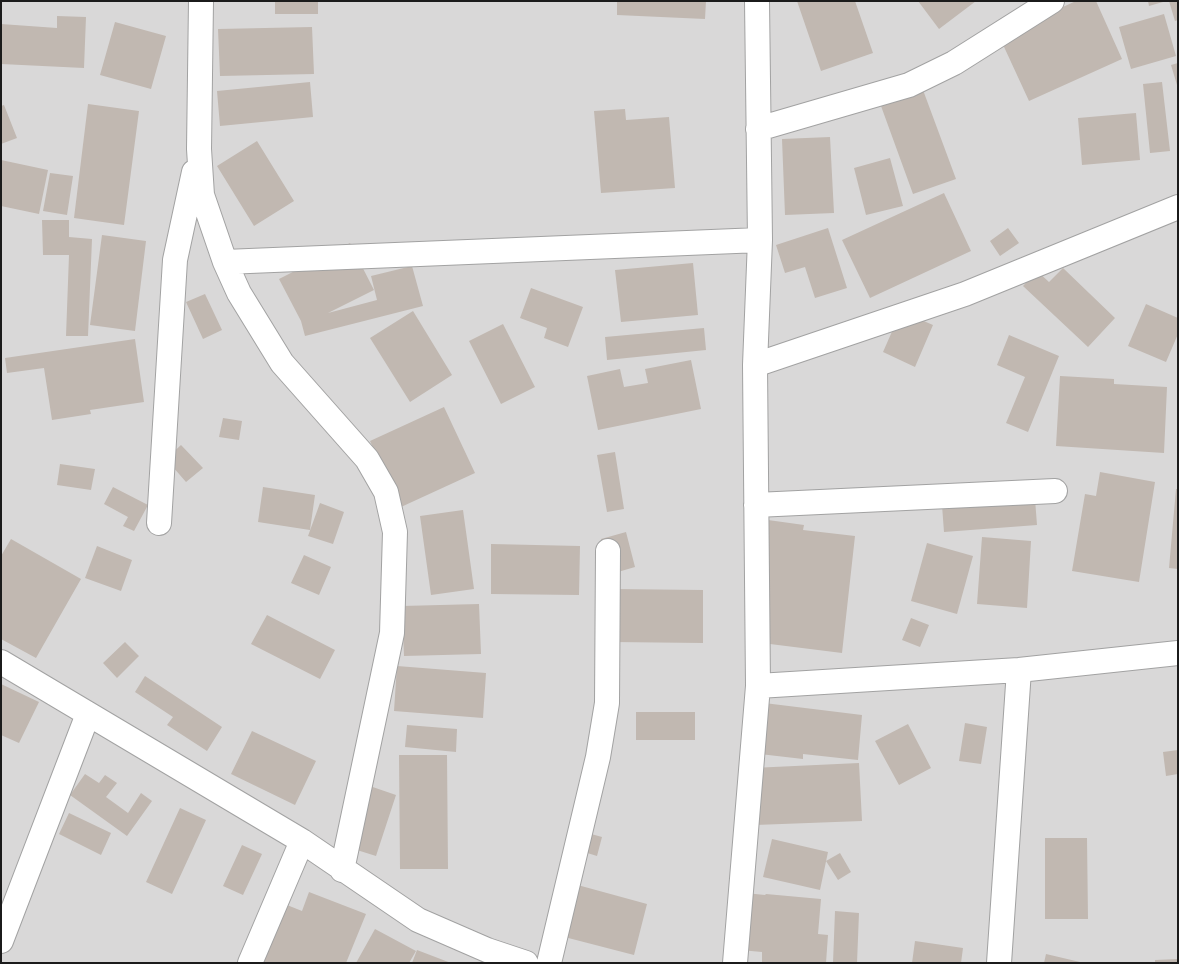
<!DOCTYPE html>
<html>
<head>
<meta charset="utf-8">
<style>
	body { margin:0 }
	#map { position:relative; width:1179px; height:964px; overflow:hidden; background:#ece9e1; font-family:Inter,sans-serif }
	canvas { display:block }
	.frame { position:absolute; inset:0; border:2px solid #1b1b1b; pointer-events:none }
</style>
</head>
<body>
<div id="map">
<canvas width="1179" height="964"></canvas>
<div class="frame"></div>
</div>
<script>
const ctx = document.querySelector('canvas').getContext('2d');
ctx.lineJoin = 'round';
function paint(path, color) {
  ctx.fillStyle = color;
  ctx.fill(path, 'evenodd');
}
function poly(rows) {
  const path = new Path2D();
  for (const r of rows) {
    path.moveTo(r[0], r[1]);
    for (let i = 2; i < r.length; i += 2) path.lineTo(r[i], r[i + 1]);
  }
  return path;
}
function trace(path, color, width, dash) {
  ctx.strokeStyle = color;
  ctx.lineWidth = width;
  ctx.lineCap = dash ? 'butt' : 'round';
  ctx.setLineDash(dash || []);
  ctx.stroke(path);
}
paint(poly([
	[1,1,1178,1,1178,963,1,963]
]), '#d9d8d8');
paint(poly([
	[275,1,318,1,318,14,275,14],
	[617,1,706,1,705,19,617,15],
	[797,1,855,1,873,53,821,71],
	[918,1,976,1,939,29],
	[1076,1,1096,1,1122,59,1029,101,999,36],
	[1148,1,1163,1,1163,2,1149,6],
	[1169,1,1178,1,1178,20,1175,21],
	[1164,14,1176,56,1131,69,1119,27],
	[57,16,86,17,84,68,1,64,1,24,57,28],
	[115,22,166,36,151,89,100,75],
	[312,27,314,74,220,76,218,29],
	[1178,63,1178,85,1177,85,1171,65],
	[310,82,313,117,220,126,217,91],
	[1162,82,1170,151,1150,153,1143,84],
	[923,90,956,179,913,194,881,106],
	[88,104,139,111,124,225,74,218],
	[4,105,17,138,1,144,1,106],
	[625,109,626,120,669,117,675,188,601,193,594,111],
	[1136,113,1140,160,1082,165,1078,118],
	[830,137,834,213,785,215,782,139],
	[257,141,294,201,254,226,217,166],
	[890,158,903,206,866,215,854,168],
	[1,160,48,170,39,214,1,206],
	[50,173,73,176,67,215,43,211],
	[944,193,971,251,870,298,842,240],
	[42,220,69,220,69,237,92,239,88,336,66,336,69,255,43,255],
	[828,228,847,288,815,298,805,267,785,273,776,245],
	[1008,228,1019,243,1000,256,990,241],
	[102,235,146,241,135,331,90,325],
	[350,243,374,290,328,313,377,300,371,276,412,266,423,306,305,336,301,321,279,279],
	[693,263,698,315,621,322,615,270],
	[1063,268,1115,318,1088,347,1023,286,1037,271,1049,282],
	[531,288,583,307,568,347,544,338,547,328,520,318],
	[205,294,222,330,203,339,186,302],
	[1146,304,1178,318,1178,334,1166,362,1128,346],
	[413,311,452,375,410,402,370,338],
	[912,316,933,325,915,367,883,352,898,318],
	[503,324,535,387,501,404,469,341],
	[704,328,706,350,607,360,605,337],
	[1009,335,1059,356,1028,432,1006,423,1025,377,997,365],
	[135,339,144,402,90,410,91,414,52,420,44,368,7,373,5,358],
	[691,360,701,409,598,430,587,376,620,369,624,387,648,383,645,369],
	[1060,376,1114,379,1114,384,1167,387,1164,453,1056,446],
	[444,407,475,473,401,507,370,441],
	[223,418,242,421,239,440,219,437],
	[181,445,203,468,186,482,166,459],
	[615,452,624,509,607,512,597,455],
	[60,464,95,469,91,490,57,485],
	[1100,472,1155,482,1139,582,1072,571,1085,494,1096,496],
	[1034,486,1037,525,944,532,941,492],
	[113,487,148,505,134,531,123,526,128,517,104,504],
	[263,487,315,495,310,530,258,522],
	[1176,489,1178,489,1178,569,1169,568],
	[320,503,344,512,333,544,308,536],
	[463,510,474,589,431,595,420,516],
	[768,520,804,525,803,530,855,536,842,653,754,642],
	[626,532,635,567,611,574,601,539],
	[982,537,1031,541,1027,608,977,604],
	[11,539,81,579,36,658,1,639,1,556],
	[927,543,973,556,957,614,911,601],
	[491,544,580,546,579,595,491,594],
	[97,546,132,560,121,591,85,578],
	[304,555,331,567,319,595,291,583],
	[613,589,703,590,703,643,613,642],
	[479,604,481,654,404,656,402,606],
	[267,615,335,650,320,679,251,644],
	[911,618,929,625,920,647,902,640],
	[125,642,139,656,117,678,103,663],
	[397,666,486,673,483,718,394,711],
	[145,676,222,727,207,751,167,725,173,717,135,692],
	[1,684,39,702,19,743,1,735],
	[756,702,862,715,858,760,803,754,803,759,751,753],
	[636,712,695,712,695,740,636,740],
	[965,723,987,727,981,764,959,761],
	[908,724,931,768,899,785,875,741],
	[407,725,457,729,456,752,405,747],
	[252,731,316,761,295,805,231,774],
	[1178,750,1178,774,1166,776,1163,752],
	[399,755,447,755,448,869,400,869],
	[859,763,862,821,755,825,752,768],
	[85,774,99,783,105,775,117,783,106,797,128,813,141,793,152,801,127,836,70,795],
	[361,783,396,795,376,856,341,845],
	[180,808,206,820,172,894,146,882],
	[69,813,111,833,101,855,59,834],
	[573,829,602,837,597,856,568,847],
	[1045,838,1087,838,1088,919,1045,919],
	[772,839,828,852,820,890,763,877],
	[242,845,262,854,243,895,223,886],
	[840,853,851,872,838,880,826,861],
	[563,881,647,904,634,955,549,933],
	[309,892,366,914,346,963,252,963,277,901,302,911],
	[745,893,765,895,766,894,821,899,818,934,828,935,826,963,762,963,762,952,740,950],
	[835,911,859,913,857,963,833,963],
	[375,929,416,951,409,963,356,963],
	[915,941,963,948,961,963,912,963],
	[417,950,451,963,412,963],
	[1046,954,1080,962,1080,963,1044,963],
	[1178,959,1178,963,1155,963,1155,960]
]), '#c1b8b1');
const street = poly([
	[201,1,199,149,202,195,225,262,239,293,282,363,367,459,386,492,395,532,392,633,342,870],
	[758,129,909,85,954,63,1052,1],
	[225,262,760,240],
	[755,365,965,294,1178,207],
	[756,505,1055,491],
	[159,523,175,260,194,172],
	[1,662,302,841,418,920,487,950,526,963],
	[758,686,1019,670,1178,653],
	[1,941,88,714],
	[250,963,302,841],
	[549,963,598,757,607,703,608,551],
	[735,963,758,686,755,365,760,240,757,1],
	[999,963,1019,670]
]);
trace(street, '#a2a2a2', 26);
trace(street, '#fff', 24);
</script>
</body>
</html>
